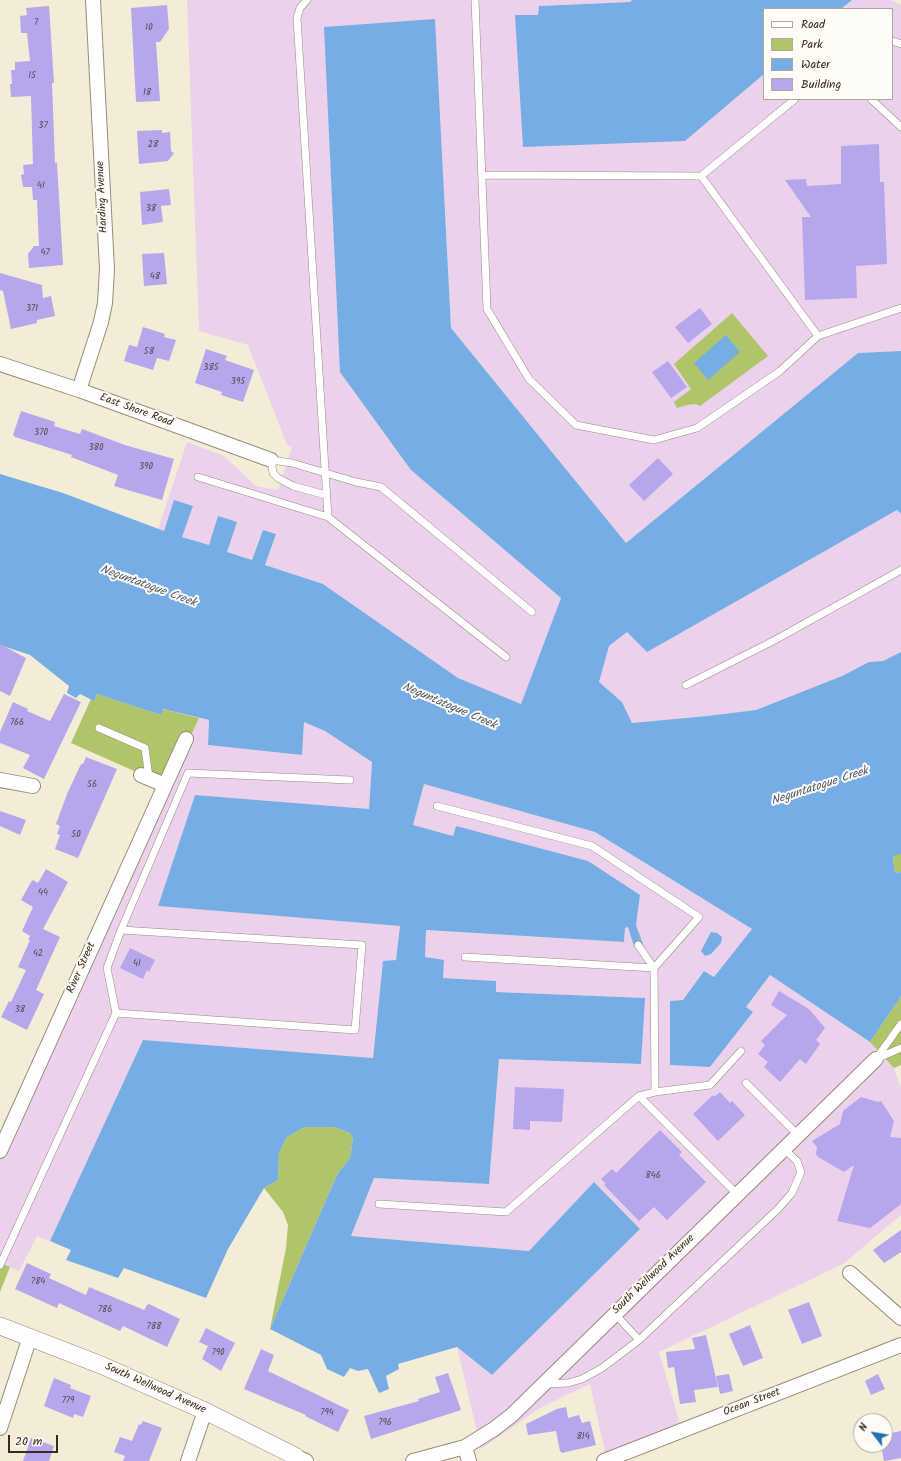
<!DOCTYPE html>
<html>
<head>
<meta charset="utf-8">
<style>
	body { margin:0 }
	#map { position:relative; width:901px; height:1461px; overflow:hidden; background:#f3edd8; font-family:Kalam,sans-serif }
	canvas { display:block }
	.legend { position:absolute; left:763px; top:8px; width:130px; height:92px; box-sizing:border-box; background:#fdfcf7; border:1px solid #afa8a0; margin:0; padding:5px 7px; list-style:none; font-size:12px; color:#3b2a1e }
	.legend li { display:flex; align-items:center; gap:8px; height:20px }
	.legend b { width:20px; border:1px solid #afa8a0 }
	.north { position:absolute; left:853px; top:1413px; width:40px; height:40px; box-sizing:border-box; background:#fdfcf7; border:1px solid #afa8a0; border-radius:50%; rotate:301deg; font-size:11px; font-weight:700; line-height:16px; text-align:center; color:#3b2a1e }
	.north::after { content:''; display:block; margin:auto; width:14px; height:18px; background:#1f6fb2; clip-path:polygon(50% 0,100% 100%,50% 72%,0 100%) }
	.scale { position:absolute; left:8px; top:1435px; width:50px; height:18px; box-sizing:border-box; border:2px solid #3b2a1e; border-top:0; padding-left:5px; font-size:12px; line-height:14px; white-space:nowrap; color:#3b2a1e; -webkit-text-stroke:3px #fdfcf7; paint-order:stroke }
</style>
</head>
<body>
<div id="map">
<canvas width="901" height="1461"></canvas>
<ul class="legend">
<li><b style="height:5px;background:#fff"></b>Road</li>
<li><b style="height:11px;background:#b0c469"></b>Park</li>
<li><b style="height:11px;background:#77ade5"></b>Water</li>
<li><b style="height:11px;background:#b6a6eb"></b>Building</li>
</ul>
<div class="north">N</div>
<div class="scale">20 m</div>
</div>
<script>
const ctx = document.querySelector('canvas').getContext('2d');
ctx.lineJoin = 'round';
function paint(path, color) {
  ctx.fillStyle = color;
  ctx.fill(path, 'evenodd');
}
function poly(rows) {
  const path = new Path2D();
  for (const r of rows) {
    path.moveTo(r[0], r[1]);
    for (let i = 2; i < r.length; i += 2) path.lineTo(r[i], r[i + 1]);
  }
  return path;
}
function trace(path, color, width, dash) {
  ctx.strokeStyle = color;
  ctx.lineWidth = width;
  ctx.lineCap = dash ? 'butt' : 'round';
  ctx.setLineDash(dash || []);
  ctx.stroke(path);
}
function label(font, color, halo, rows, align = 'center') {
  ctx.font = font + ' Kalam,sans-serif';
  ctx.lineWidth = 4;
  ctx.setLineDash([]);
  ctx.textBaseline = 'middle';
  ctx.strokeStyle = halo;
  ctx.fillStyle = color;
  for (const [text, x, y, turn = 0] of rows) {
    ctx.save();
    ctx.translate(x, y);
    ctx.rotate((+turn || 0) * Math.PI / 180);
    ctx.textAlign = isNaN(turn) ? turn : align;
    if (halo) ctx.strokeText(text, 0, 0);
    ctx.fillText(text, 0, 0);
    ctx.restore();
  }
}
paint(poly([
	[187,0,632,0,630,2,539,6,538,15,685,141,764,74,764,99,892,99,892,9,841,9,852,0,891,0,901,5,901,351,858,353,626,543,451,328,435,20,411,470,561,598,521,705,458,678,323,584,265,565,276,534,263,530,252,560,227,552,237,522,209,545,182,537,193,506,174,501,164,531,158,529,187,442,224,456,256,486,278,490,292,447,287,445,248,345,199,331],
	[898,510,901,514,901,652,883,661,869,662,842,676,756,710,707,716,632,723,622,702,599,682,609,646,627,632],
	[199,718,209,720,208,745,302,755,304,722,325,731,372,762,369,809,195,795,158,906,400,926,396,961,383,961,373,1058,143,1040,50,1241,37,1236,19,1271,0,1263,0,1158],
	[424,784,595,832,752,929,714,977,704,971,683,1000,670,1065,710,1067,753,1012,746,1007,770,975,870,1042,901,996,901,1065,894,1068,901,1089,901,1215,843,1264,659,1352,683,1434,607,1461,590,1384,540,1408,481,1449,457,1347,492,1375,640,1229,594,1182,529,1251,351,1236,374,1178,489,1184,499,1059,641,1064,644,998,495,992,496,981,443,978,424,957,426,930,624,942,625,928,628,927,634,947,643,944,636,925,640,895,456,826,453,836,413,825]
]), '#ebd1eb');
paint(poly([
	[732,313,768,356,700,406,695,404,687,405,677,408,674,402,691,389,674,364],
	[97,694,161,715,162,709,199,718,168,786,71,743,91,699,94,700],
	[901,854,901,872,895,873,893,855],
	[901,996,901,1065,894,1068,870,1042],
	[305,1127,334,1127,350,1133,353,1139,350,1158,338,1173,329,1193,270,1329,286,1248,288,1225,283,1212,264,1188,278,1180,279,1153,287,1137],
	[0,1263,10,1267,0,1292]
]), '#b0c469');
paint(poly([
	[632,0,852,0,841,9,764,9,764,74,685,141,523,147,515,15,538,15,539,6,630,2],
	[435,19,451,328,626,543,858,353,901,351,901,514,897,510,647,652,627,632,609,646,599,682,622,702,632,723,707,716,756,710,842,676,869,662,883,661,901,652,901,854,893,856,895,873,901,872,901,996,870,1042,770,975,746,1007,753,1012,710,1067,670,1065,670,1001,683,1000,704,971,714,977,752,929,595,832,424,784,413,825,453,836,456,826,588,861,640,895,636,925,643,944,634,947,628,927,625,928,624,942,426,930,425,957,444,960,443,978,496,981,496,992,645,998,641,1064,499,1059,489,1184,374,1178,351,1236,529,1251,594,1182,640,1229,492,1375,457,1347,398,1364,399,1369,386,1376,389,1389,379,1393,368,1369,358,1371,350,1368,344,1377,327,1369,321,1355,270,1329,329,1193,338,1173,350,1158,353,1139,350,1133,334,1127,305,1127,287,1137,279,1153,278,1180,264,1188,228,1249,206,1298,124,1268,118,1278,66,1260,71,1250,50,1241,143,1040,373,1058,383,961,396,960,400,926,158,906,195,795,369,809,372,762,325,731,304,722,302,755,208,745,209,720,163,709,161,715,97,694,94,701,80,694,76,698,67,693,69,686,30,655,0,645,0,474,63,493,164,531,174,500,193,506,182,537,209,545,218,516,237,522,227,552,252,560,263,530,276,534,265,565,323,584,458,678,521,704,561,598,411,470,340,372,324,27],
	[726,335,740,352,708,380,694,363],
	[711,932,717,933,722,937,721,943,711,954,705,956,701,951]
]), '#77ade5');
paint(poly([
	[167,5,169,29,160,42,156,42,160,101,136,102,131,8],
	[49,6,54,83,52,83,55,163,57,163,63,265,29,268,28,254,34,246,39,246,37,200,33,200,32,187,23,187,21,175,24,174,23,165,33,164,31,96,11,97,10,84,12,84,11,70,15,70,15,62,30,61,27,33,21,33,20,16,27,15,26,8],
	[162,130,162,133,170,132,171,151,174,153,168,161,139,164,137,131],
	[879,144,880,182,884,182,887,264,856,266,857,298,805,300,802,217,811,217,785,180,806,179,807,186,841,184,841,146],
	[169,189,171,205,161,206,163,222,142,225,140,192],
	[164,253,167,284,144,286,142,254],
	[0,273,42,285,43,298,51,296,55,316,37,320,37,323,11,329,3,291,0,290],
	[700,308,712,324,688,343,675,327],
	[143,327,165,334,164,337,176,340,169,361,157,358,153,370,124,361,129,345,137,347],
	[206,349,227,356,225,360,254,370,243,402,221,395,222,392,195,383],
	[668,361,687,387,671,398,652,372],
	[21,411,55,422,54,426,80,434,82,429,125,445,174,459,162,500,114,486,118,475,71,457,72,455,15,437,13,435],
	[658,458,673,474,644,501,629,485],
	[0,644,26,658,10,696,0,691],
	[64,694,81,702,44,779,23,768,30,755,0,743,0,732,13,702,28,709,27,711,50,721],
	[86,757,117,769,78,858,55,849,60,835,57,834,60,826,56,824,67,794,81,764,83,764],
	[0,811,26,820,20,835,0,826],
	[46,869,68,882,43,929,60,937,36,990,44,994,27,1030,1,1017,9,1001,11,1002,26,970,18,967,30,940,28,940,30,936,22,931,33,907,21,900,31,882,33,880,38,883],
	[130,948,155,960,149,972,147,970,143,979,120,968],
	[779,991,809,1009,825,1028,816,1040,820,1044,806,1064,800,1059,780,1082,764,1067,768,1062,758,1054,765,1045,761,1041,787,1015,771,1005],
	[515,1087,564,1089,562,1122,530,1121,530,1130,513,1129],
	[720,1092,730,1103,732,1101,745,1115,718,1141,693,1114,713,1095,714,1097],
	[861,1097,878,1102,881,1101,894,1121,890,1137,901,1138,901,1204,870,1228,837,1221,854,1165,844,1172,818,1157,816,1154,817,1147,812,1141,840,1124,843,1111],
	[660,1130,682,1152,679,1155,706,1182,667,1220,654,1207,639,1221,604,1185,606,1184,601,1179,612,1169,616,1173],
	[901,1230,901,1252,884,1263,873,1250],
	[27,1263,51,1274,49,1278,86,1295,89,1287,144,1310,147,1305,149,1304,180,1319,167,1347,123,1326,120,1331,59,1303,57,1308,15,1289],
	[809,1302,822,1336,802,1344,788,1310],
	[750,1325,763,1358,743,1366,729,1334],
	[206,1328,235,1343,221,1371,202,1359,208,1346,199,1342],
	[706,1335,718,1387,694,1390,696,1402,680,1404,674,1367,668,1368,666,1352,695,1349,692,1338],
	[261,1349,274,1355,268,1371,349,1410,338,1432,305,1416,306,1415,244,1389],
	[448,1373,461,1410,371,1439,364,1416,419,1401,418,1399,440,1392,435,1377],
	[729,1374,733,1391,720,1394,716,1376],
	[878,1374,885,1389,871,1395,865,1381],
	[54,1378,71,1385,70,1388,91,1396,83,1417,74,1414,73,1418,44,1406],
	[566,1407,568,1418,579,1415,582,1423,590,1421,596,1445,562,1453,560,1451,556,1431,528,1435,526,1424,557,1409],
	[143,1421,162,1428,149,1461,123,1461,125,1456,114,1452,120,1437,132,1441,139,1424,141,1425],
	[901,1431,901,1458,884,1461,881,1445,885,1445,885,1434],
	[31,1438,54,1446,49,1461,23,1461]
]), '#b6a6eb');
const service = poly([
	[307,0,300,8,297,18,328,517,506,657],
	[475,0,487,309,529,379,576,425,654,440,697,428,780,371,818,336,901,308],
	[892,41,901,44],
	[871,99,901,127],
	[482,175,701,176,795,99],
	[701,176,818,336],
	[198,477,328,517],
	[326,495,293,486,278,478,273,473,271,460,292,463,356,482,381,487,532,612],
	[686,685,775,640,901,570],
	[99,728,145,748,149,778],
	[437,806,592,846,699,917,654,968,638,945],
	[121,930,188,773,350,780],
	[465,957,654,968,655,1092],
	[901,1024,876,1059,901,1048],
	[746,1083,798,1135],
	[639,1096,737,1194],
	[379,1204,506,1212,639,1096,655,1092,710,1085,741,1051],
	[0,1265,116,1013,355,1030,362,945,121,930,107,968,116,1013],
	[615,1314,639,1340],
	[545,1384,568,1383,582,1379,602,1368,639,1340,778,1209,792,1193,801,1172,797,1161,784,1149]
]);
const minor = poly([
	[0,364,79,390,271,460],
	[79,390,101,322,105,303,107,269,93,0],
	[141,775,165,785],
	[0,780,33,786],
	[0,1151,186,739],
	[850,1273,901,1318],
	[0,1428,30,1337],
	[465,1447,469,1461],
	[295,1456,306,1461],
	[188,1461,205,1411],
	[413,1461,465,1447,494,1429,512,1415,876,1059],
	[604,1461,901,1345]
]);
const tertiary = poly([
	[0,1326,101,1365,205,1411,295,1456,295,1461]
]);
trace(service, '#978c7b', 8);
trace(minor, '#978c7b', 16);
trace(tertiary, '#978c7b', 18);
trace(service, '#fff', 7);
trace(minor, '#fff', 14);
trace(tertiary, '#fff', 17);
label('9px', '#5a4951', null, [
	["7",36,23],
	["10",149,28],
	["15",32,76],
	["18",147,93],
	["37",43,126],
	["28",153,145],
	["41",41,186],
	["38",151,209],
	["47",45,253],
	["48",155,277],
	["371",32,309],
	["58",149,352],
	["385",211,368],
	["395",238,382],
	["370",41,433],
	["380",96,448],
	["390",146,467],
	["766",17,723],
	["56",92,785],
	["50",76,835],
	["44",43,893],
	["42",38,954],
	["41",137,964],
	["38",20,1010],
	["846",653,1176],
	["784",38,1282],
	["786",105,1310],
	["788",154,1327],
	["790",218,1353],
	["779",68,1401],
	["794",327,1413],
	["796",385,1423],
	["814",583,1437]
]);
label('11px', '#3b2a1e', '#fdfcf7', [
	["Harding Avenue",103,197,-93],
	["East Shore Road",136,411,20],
	["River Street",82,968,-66],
	["South Wellwood Avenue",654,1275,-44],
	["South Wellwood Avenue",155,1389,24],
	["Ocean Street",752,1403,-21]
]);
label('italic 12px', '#505864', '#fdfcf7', [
	["Neguntatogue Creek",148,587,20],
	["Neguntatogue Creek",449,707,23],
	["Neguntatogue Creek",820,787,-18]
]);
</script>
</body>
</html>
